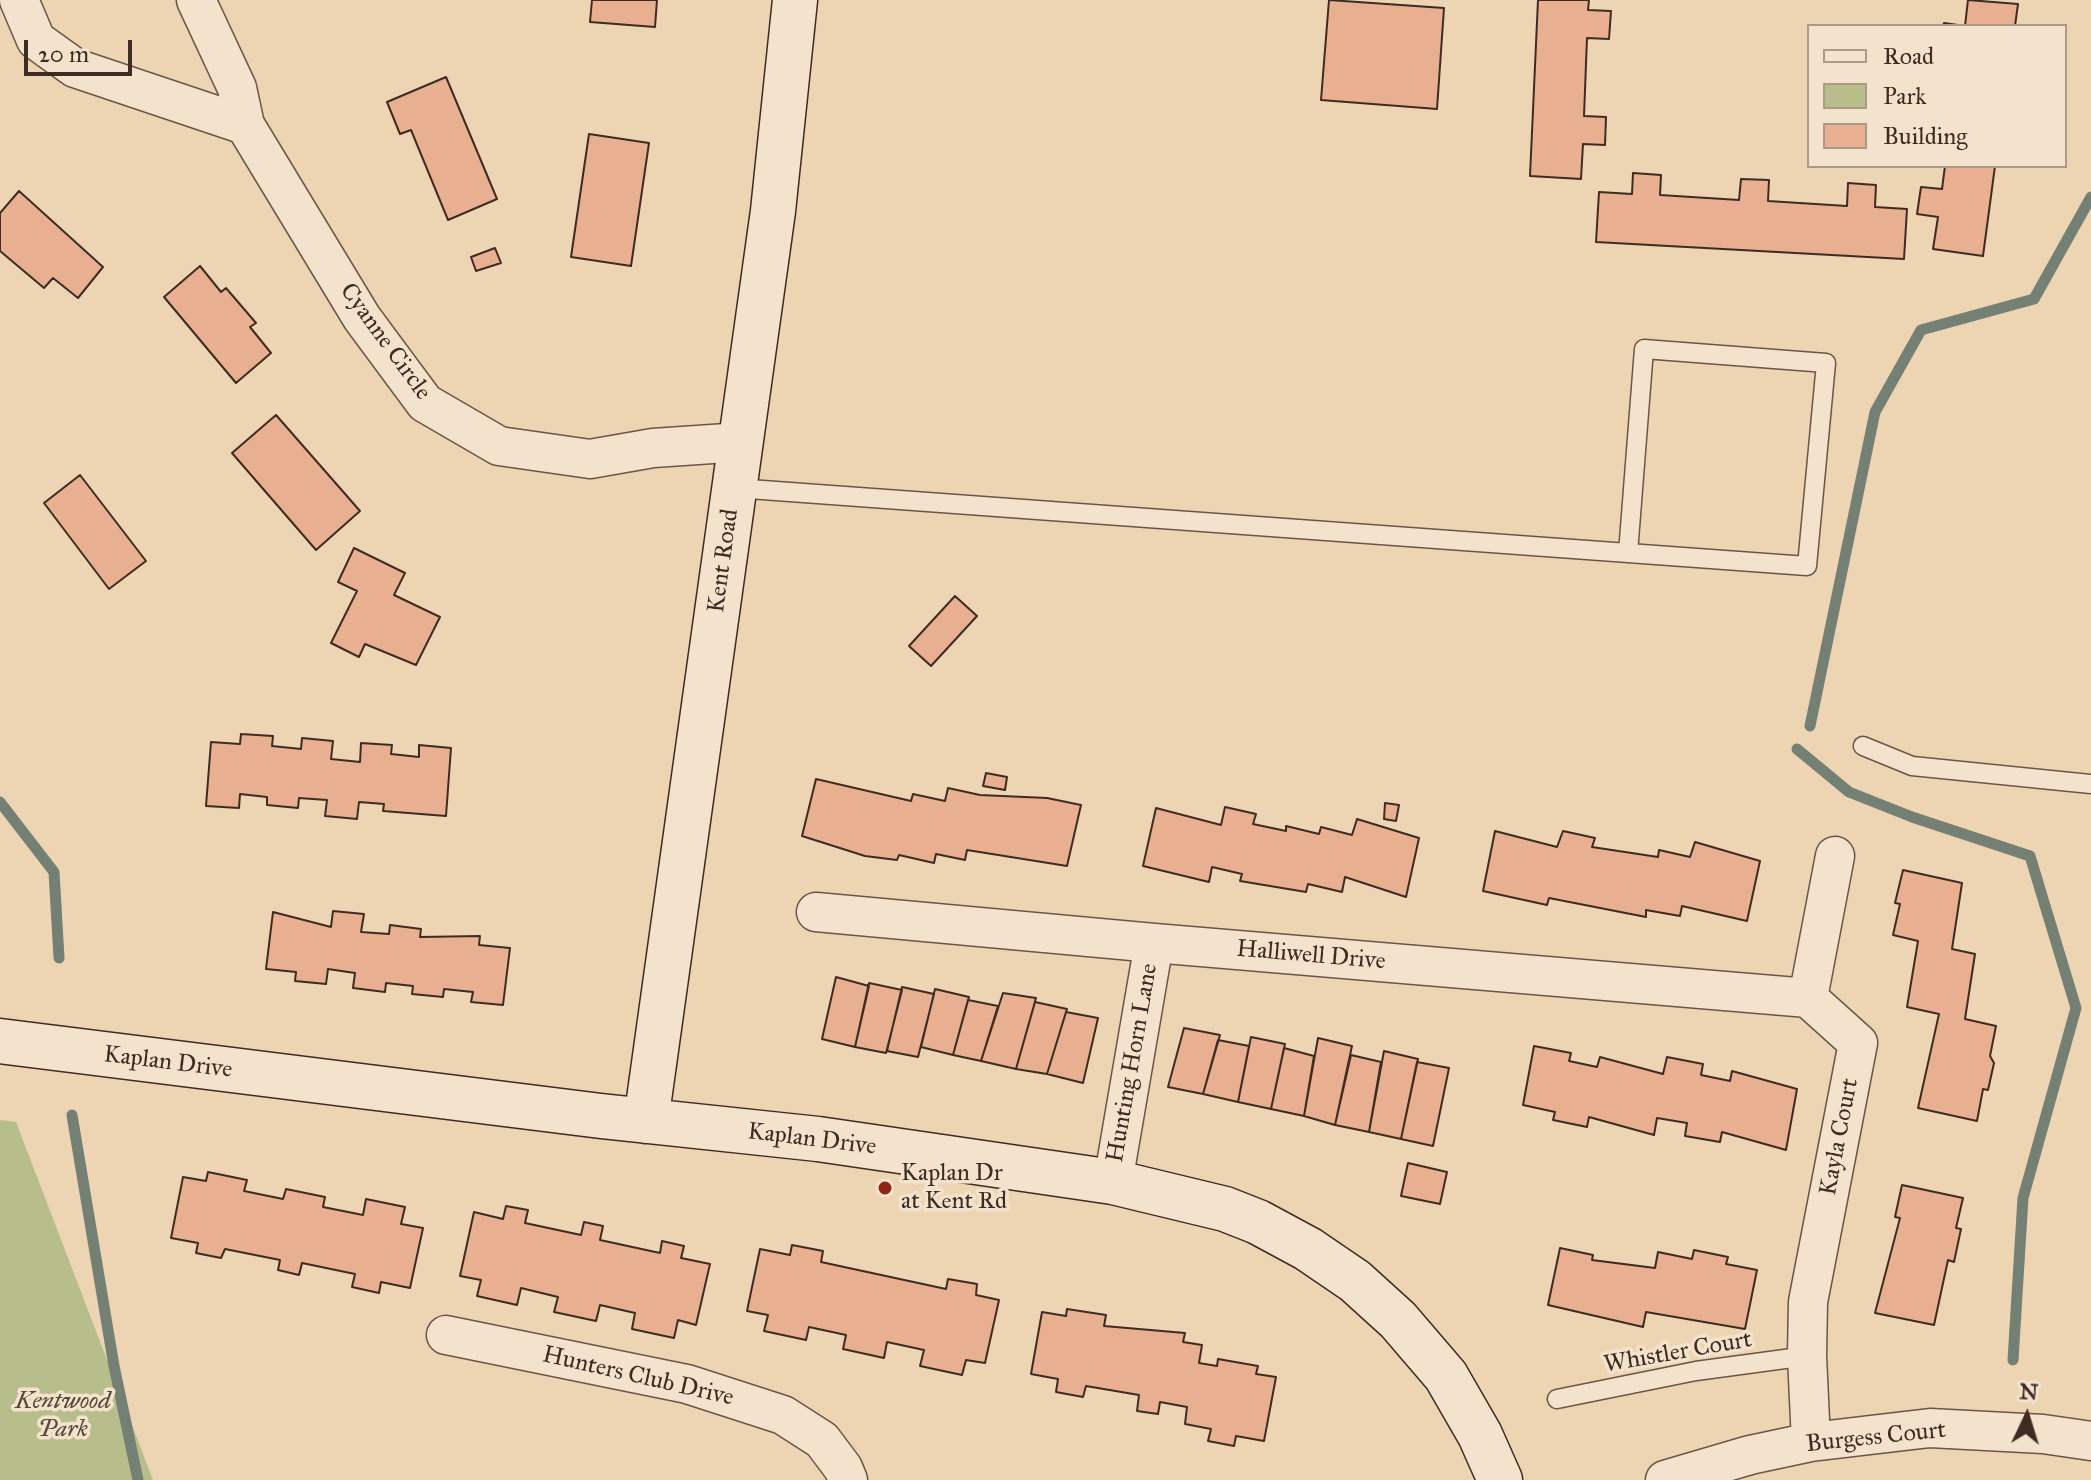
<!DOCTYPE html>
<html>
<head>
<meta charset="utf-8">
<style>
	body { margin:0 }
	#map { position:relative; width:2091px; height:1480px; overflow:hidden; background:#edd4b2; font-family:"IM FELL Great Primer",serif }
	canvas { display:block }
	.legend { position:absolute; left:1807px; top:24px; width:260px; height:144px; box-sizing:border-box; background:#f3e3cd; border:2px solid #ab9a89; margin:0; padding:10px 14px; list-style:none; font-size:24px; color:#3e2c22 }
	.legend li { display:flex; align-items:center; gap:16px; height:40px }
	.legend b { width:40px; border:2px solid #ab9a89 }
	.north { position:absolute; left:1987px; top:1376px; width:80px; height:80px; -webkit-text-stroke:6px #f3e3cd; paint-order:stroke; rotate:4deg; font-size:22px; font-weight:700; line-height:32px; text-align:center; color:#3e2c22 }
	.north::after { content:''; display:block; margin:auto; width:28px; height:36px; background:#3e2c22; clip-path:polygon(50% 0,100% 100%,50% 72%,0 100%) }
	.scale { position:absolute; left:24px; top:40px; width:108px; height:36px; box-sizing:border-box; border:4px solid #3e2c22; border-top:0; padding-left:10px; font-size:24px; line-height:28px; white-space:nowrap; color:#3e2c22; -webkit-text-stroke:6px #f3e3cd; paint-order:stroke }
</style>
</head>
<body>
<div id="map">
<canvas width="2091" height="1480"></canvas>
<ul class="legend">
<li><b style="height:10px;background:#f3e3cd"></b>Road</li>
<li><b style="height:22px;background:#b8bd8c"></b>Park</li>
<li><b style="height:22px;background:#e8b090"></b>Building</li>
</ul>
<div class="north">N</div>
<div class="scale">20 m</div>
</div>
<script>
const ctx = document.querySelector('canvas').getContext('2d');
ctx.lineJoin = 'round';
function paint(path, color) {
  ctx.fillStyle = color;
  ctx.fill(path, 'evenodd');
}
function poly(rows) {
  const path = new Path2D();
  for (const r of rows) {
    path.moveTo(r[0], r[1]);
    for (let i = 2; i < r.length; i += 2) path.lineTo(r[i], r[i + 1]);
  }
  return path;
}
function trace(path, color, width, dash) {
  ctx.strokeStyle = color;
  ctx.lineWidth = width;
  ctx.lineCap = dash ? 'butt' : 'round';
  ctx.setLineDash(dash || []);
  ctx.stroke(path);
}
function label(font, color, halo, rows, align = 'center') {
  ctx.font = font + ' "IM FELL Great Primer",serif';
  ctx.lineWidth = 7;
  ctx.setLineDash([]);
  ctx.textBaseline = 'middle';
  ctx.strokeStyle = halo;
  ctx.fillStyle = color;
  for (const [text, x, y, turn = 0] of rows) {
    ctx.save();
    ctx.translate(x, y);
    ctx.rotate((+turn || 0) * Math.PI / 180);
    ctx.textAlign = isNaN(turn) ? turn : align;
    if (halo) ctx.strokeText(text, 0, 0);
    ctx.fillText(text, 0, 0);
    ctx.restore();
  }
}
paint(poly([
	[0,1120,16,1122,153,1480,0,1480]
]), '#b8bd8c');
trace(poly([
	[1810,726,1875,412,1921,330,2034,299,2091,197],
	[1797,749,1849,792,1912,817,2030,856,2076,1008,2023,1198,2013,1360],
	[0,802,54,872,59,958],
	[72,1115,114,1366,138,1480]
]), '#758074', 11);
const building = poly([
	[592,0,657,0,655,27,590,22,592,0],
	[1329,0,1444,8,1437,109,1321,100,1329,0],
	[1538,0,1589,0,1588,10,1611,11,1609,39,1587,38,1584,116,1606,117,1605,145,1583,144,1581,179,1530,176,1538,0],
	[1968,0,2018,4,2015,26,1943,26,1944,23,1965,26,1968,0],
	[446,77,497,199,448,220,411,130,400,134,387,102,446,77],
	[589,134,649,143,631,266,571,257,589,134],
	[1945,166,1995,166,1983,256,1933,249,1938,217,1917,214,1921,187,1942,189,1945,166],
	[1633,173,1661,175,1660,195,1739,200,1741,179,1769,180,1768,201,1847,206,1848,183,1876,185,1875,207,1907,209,1904,259,1596,242,1599,192,1632,194,1633,173],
	[19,191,103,267,78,298,53,278,44,288,0,251,0,213,19,191],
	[495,248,501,263,476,271,471,257,495,248],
	[200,266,221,292,226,288,256,323,250,327,271,353,236,383,164,297,200,266],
	[276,415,360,511,316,550,232,453,276,415],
	[80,475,146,561,109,589,44,503,80,475],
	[354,548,405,573,394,595,440,617,416,665,365,644,359,657,331,643,357,591,338,582,354,548],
	[955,596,977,616,931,666,909,646,955,596],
	[241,734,273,736,272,746,301,749,302,738,333,741,331,759,360,762,361,743,392,745,391,754,419,757,419,745,451,748,446,816,383,811,384,804,359,802,357,819,325,816,327,800,299,798,298,808,267,805,267,797,240,794,239,808,206,806,211,742,240,744,241,734],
	[986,773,1007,777,1005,790,983,786,986,773],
	[816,779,911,801,913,794,945,801,948,788,980,795,1047,798,1081,805,1067,866,967,850,965,860,936,854,934,863,899,855,897,860,865,856,802,836,816,779],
	[1385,803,1399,805,1396,821,1384,819,1385,803],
	[1225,807,1256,814,1253,824,1286,831,1286,826,1319,834,1321,827,1352,835,1357,819,1419,838,1406,897,1345,877,1342,892,1308,884,1306,892,1240,881,1242,874,1212,867,1209,882,1143,866,1156,808,1221,825,1225,807],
	[1495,831,1557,847,1563,831,1595,838,1592,847,1658,857,1659,850,1690,857,1695,842,1760,861,1747,921,1682,906,1680,916,1646,910,1646,917,1549,898,1547,905,1483,891,1495,831],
	[1903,870,1962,883,1952,949,1975,954,1965,1019,1996,1026,1990,1056,1994,1063,1988,1090,1983,1089,1977,1121,1918,1108,1939,1014,1907,1007,1918,941,1893,935,1900,904,1895,903,1903,870],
	[333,911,364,914,361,932,389,934,390,925,421,929,420,937,480,936,479,945,510,948,503,1005,471,1002,473,992,444,989,443,997,412,994,413,986,386,983,385,992,353,988,355,973,328,969,326,984,295,981,296,972,266,969,273,912,331,927,333,911],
	[836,977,869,986,855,1047,822,1039,836,977],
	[869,983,902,990,886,1053,855,1047,869,983],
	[902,987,934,994,918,1057,887,1051,902,987],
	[935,989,969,997,953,1055,921,1047,935,989],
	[1003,993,1036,998,1016,1069,981,1061,1003,993],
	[968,1000,998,1006,981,1061,953,1055,968,1000],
	[1035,1002,1067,1009,1047,1074,1016,1069,1035,1002],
	[1066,1012,1098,1018,1083,1083,1047,1074,1066,1012],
	[1184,1028,1220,1035,1203,1094,1168,1087,1184,1028],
	[1251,1037,1285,1044,1271,1109,1238,1102,1251,1037],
	[1318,1038,1352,1046,1335,1125,1304,1116,1318,1038],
	[1218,1040,1249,1046,1238,1102,1203,1094,1218,1040],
	[1534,1046,1571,1053,1569,1061,1597,1067,1600,1057,1663,1074,1667,1057,1703,1064,1701,1075,1730,1081,1732,1071,1797,1089,1786,1150,1722,1132,1720,1142,1685,1136,1687,1123,1657,1118,1654,1135,1589,1117,1587,1127,1553,1120,1555,1112,1523,1105,1534,1046],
	[1284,1048,1314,1056,1304,1116,1271,1109,1284,1048],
	[1384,1051,1418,1059,1401,1139,1369,1132,1384,1051],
	[1351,1055,1381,1062,1369,1132,1335,1125,1351,1055],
	[1417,1062,1449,1068,1433,1146,1401,1139,1417,1062],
	[1408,1163,1447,1172,1440,1204,1401,1196,1408,1163],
	[208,1172,247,1180,244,1191,283,1199,286,1189,325,1197,323,1207,363,1215,366,1199,405,1207,401,1224,423,1228,410,1288,381,1282,379,1293,352,1287,355,1274,302,1263,299,1275,278,1270,280,1260,225,1249,221,1258,196,1253,198,1243,171,1238,183,1177,206,1181,208,1172],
	[1902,1185,1963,1198,1956,1228,1961,1229,1954,1262,1948,1260,1934,1325,1875,1313,1900,1218,1895,1217,1902,1185],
	[506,1206,528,1210,525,1223,581,1235,584,1222,603,1226,600,1240,660,1253,662,1241,684,1246,681,1258,710,1264,696,1325,678,1320,674,1338,632,1329,635,1313,600,1305,596,1321,554,1312,558,1297,521,1288,517,1305,477,1296,481,1280,460,1276,474,1212,503,1219,506,1206],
	[792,1245,823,1251,821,1262,946,1289,948,1279,977,1284,976,1295,999,1300,985,1363,966,1360,962,1375,920,1366,924,1350,887,1342,884,1358,843,1349,846,1335,809,1327,806,1340,764,1331,768,1315,747,1311,760,1249,790,1255,792,1245],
	[1560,1248,1593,1255,1592,1260,1655,1268,1658,1252,1692,1259,1694,1250,1728,1257,1726,1264,1757,1270,1745,1329,1646,1312,1643,1327,1548,1305,1560,1248],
	[1067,1309,1106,1315,1104,1326,1185,1333,1183,1342,1202,1345,1199,1363,1217,1366,1218,1359,1258,1366,1256,1374,1276,1377,1264,1441,1236,1436,1234,1446,1208,1441,1211,1429,1185,1424,1187,1407,1160,1402,1158,1414,1137,1411,1139,1395,1086,1386,1083,1397,1056,1392,1058,1379,1031,1374,1042,1312,1066,1316,1067,1309]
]);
paint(building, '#e8b090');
trace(building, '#3e2c22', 2);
const lane = poly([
	[735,488,1807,566,1826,363,1644,349,1628,553],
	[1863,746,1912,766,2091,784],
	[1557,1399,1696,1371,1807,1356]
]);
const street = poly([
	[19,0,36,40,75,68,245,125],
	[196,0,237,88,245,125,362,318,425,403,499,446,590,459,653,448,742,442],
	[816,912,1154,943,1808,998],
	[1113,1182,1154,943],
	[446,1335,687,1384,783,1415,822,1440,843,1468,848,1480],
	[1811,1442,1807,1356,1808,1302,1858,1043,1808,998,1835,856],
	[1665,1480,1750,1455,1811,1442,1930,1428,2043,1434,2091,1441]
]);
const secondary = poly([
	[0,1041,601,1116,818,1139,1113,1182,1225,1209,1258,1222,1308,1249,1355,1281,1398,1320,1446,1376,1480,1435,1500,1480],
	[646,1121,773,211,795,0]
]);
trace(lane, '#6a5646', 21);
trace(street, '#6a5646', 41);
trace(secondary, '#3e2c22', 47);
trace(lane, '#f3e3cd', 18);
trace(street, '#f3e3cd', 38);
trace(secondary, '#f3e3cd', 44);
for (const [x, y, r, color] of [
	[885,1188,8,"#8f2418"]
]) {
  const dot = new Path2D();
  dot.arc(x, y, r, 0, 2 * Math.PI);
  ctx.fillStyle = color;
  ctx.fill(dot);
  trace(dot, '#f3e3cd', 3);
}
label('24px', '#3e2c22', '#f3e3cd', [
	["Cyanne Circle",385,342,54],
	["Kent Road",724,561,-82],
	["Halliwell Drive",1311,956,5],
	["Kaplan Drive",168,1063,7],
	["Hunting Horn Lane",1133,1063,-80],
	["Kayla Court",1840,1137,-79],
	["Kaplan Drive",812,1140,7],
	["Whistler Court",1678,1353,-10],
	["Hunters Club Drive",638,1377,13],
	["Burgess Court",1876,1438,-6]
]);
label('24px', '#3e2c22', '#f3e3cd', [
	["Kaplan Dr",901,1174],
	["at Kent Rd",901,1202]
], 'left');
label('italic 24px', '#564937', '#f3e3cd', [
	["Kentwood",63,1402],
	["Park",63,1430]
]);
</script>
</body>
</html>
